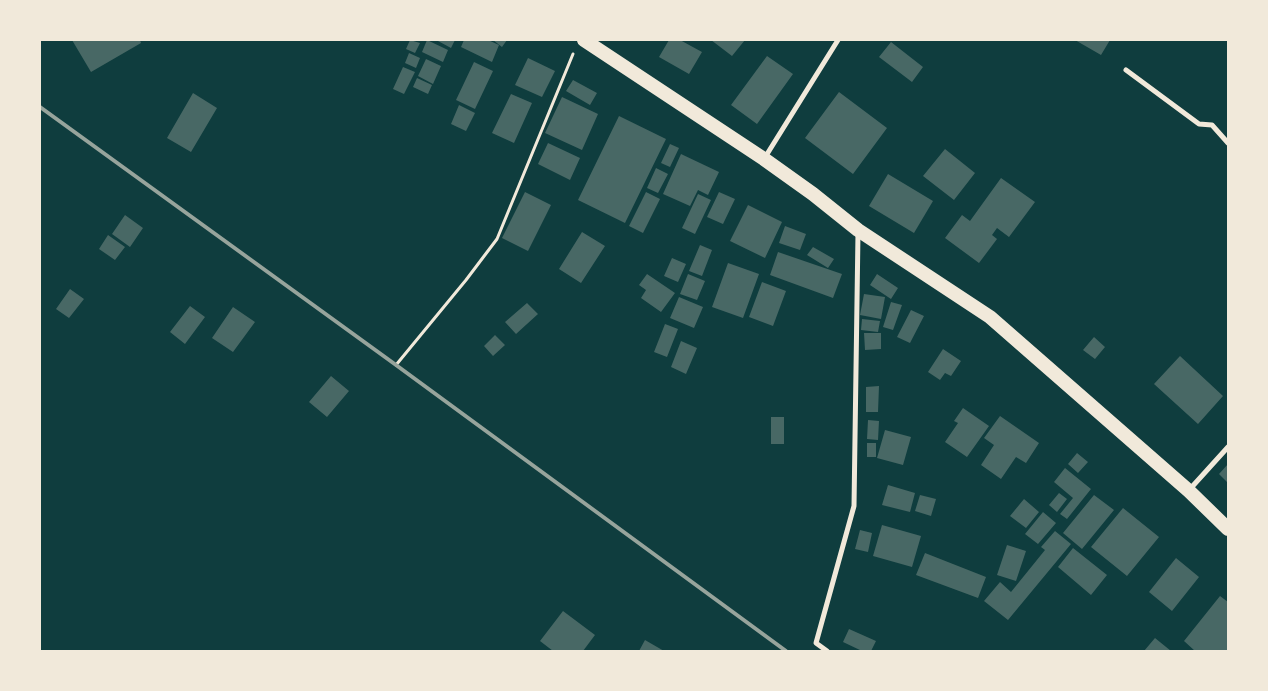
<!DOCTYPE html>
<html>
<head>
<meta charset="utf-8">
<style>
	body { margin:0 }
	#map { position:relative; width:1268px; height:691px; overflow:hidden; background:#0f3d3e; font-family:"Sofia Sans Condensed",sans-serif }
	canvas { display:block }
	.frame { position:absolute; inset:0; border:41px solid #f1e9da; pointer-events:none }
</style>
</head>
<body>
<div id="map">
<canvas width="1268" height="691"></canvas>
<div class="frame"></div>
</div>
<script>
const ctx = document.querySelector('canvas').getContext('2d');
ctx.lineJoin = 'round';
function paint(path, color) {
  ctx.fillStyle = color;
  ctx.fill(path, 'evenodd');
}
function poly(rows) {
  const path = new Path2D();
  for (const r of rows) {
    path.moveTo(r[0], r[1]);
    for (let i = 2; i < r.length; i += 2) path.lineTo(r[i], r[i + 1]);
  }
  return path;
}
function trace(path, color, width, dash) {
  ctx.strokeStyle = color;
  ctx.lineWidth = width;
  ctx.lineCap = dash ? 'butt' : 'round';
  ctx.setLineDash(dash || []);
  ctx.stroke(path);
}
paint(poly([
	[72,40,140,40,141,43,91,72],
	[410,40,420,43,415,53,406,49],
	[427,40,448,50,443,62,422,52],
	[438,40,455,40,451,48,438,41],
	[464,40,488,40,499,45,492,62,461,47],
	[493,40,507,40,502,47],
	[669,40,680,40,702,52,689,74,659,57],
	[711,40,745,40,732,56],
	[1075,40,1110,40,1101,55],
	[891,42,923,67,912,82,879,57],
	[409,53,420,58,416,68,405,63],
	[767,56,793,74,757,124,731,105],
	[528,58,555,71,542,97,515,85],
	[426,59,441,66,433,84,418,76],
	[474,62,493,71,475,109,456,100],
	[403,67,415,72,404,94,393,89],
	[417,78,432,85,428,94,413,87],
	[573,80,597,93,590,105,566,91],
	[839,92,887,128,853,174,805,138],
	[193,93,217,108,191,152,167,138],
	[511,94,532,103,514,143,492,133],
	[562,97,598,114,582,150,545,133],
	[459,105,475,113,466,131,451,124],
	[619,116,666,139,625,223,578,200],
	[548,143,580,158,570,180,538,164],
	[670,144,679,148,670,167,661,163],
	[945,149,975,173,954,200,923,176],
	[681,154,719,172,708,195,698,190,690,206,663,194],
	[656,168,668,174,658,193,647,188],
	[888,174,933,201,914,233,869,206],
	[1001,178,1035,202,1009,237,997,228,992,235,997,239,979,263,945,238,962,215,970,221],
	[525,192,551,205,528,251,502,238],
	[646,192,660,199,643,233,629,226],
	[719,192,735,199,723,224,707,217],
	[698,194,711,200,695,234,682,228],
	[748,205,782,222,765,258,730,241],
	[125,215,143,228,130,247,112,234],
	[785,226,806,234,800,250,779,243],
	[582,232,605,246,581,283,559,269],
	[108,235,125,247,115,260,99,249],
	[700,245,712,250,702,276,689,271],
	[813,247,834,259,828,268,807,255],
	[778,252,842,274,833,298,770,275],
	[672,258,686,264,678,282,664,276],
	[728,263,759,274,743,318,712,307],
	[647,274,675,293,661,312,641,298,646,290,639,285],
	[688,274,705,281,697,300,680,294],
	[877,274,898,288,891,299,870,285],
	[762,282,786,291,773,326,749,317],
	[70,289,84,299,69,318,56,309],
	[864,294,885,297,881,319,860,315],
	[679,297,703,307,694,328,670,318],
	[891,302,902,305,893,330,883,327],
	[527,303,538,314,516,334,505,322],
	[190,306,205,317,185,344,170,332],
	[233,307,255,322,233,352,212,338],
	[911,310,924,316,910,343,897,337],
	[862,319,880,321,878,332,861,330],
	[665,324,678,329,667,357,654,352],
	[864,333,881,333,881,349,865,350],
	[495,335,505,345,493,356,484,346],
	[1094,337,1105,347,1095,359,1083,350],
	[681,341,697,348,686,374,671,367],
	[943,349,961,361,951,376,945,373,940,380,928,372],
	[1180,356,1223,396,1198,424,1154,384],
	[331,376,349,391,327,417,309,402],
	[879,386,878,412,866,412,866,387],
	[963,408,989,426,967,457,945,442,958,423,954,421],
	[1000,416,1039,443,1026,463,1016,457,1001,479,981,465,994,445,984,438],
	[771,417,784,417,784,444,771,444],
	[868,420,879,421,878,440,867,439],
	[885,430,911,437,903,465,877,458],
	[867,443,876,443,876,457,867,457],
	[1077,453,1088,462,1078,473,1068,464],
	[1228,464,1228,483,1219,474],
	[1065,468,1091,489,1067,519,1060,514,1073,498,1054,482],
	[888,485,915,493,910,512,882,505],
	[1059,493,1067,499,1057,512,1049,505],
	[920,495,936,499,931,516,915,511],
	[1094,495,1114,510,1082,549,1063,533],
	[1024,499,1039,512,1026,528,1010,516],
	[1123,508,1159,537,1127,576,1091,547],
	[1043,512,1056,523,1038,544,1025,534],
	[882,525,921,536,912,567,873,556],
	[860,530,872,533,868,552,855,549],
	[1055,531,1071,544,1008,620,984,601,1000,582,1011,592,1045,550,1041,547],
	[1007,545,1026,551,1016,581,997,575],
	[1073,548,1107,575,1091,595,1058,567],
	[925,553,986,577,978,598,916,575],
	[1176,558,1199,577,1172,611,1149,592],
	[1220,596,1228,602,1228,651,1195,651,1184,641],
	[563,611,595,635,583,651,553,651,540,641],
	[849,629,876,641,871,651,862,651,843,642],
	[1155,638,1171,651,1144,651],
	[645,640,664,651,639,651]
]), '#486865');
trace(poly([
	[396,365,466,280,497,239,573,54]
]), '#f1e9da', 3);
trace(poly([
	[1126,70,1199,124,1212,125,1228,143],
	[764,159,838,40],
	[1190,489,1228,447],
	[827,651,816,643,854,506,858,233]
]), '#f1e9da', 5);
trace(poly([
	[584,40,764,159,813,194,858,230,990,317,1189,491,1228,529]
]), '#f1e9da', 14);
trace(poly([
	[40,107,396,365,786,651]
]), '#97a49c', 4);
</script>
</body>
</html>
